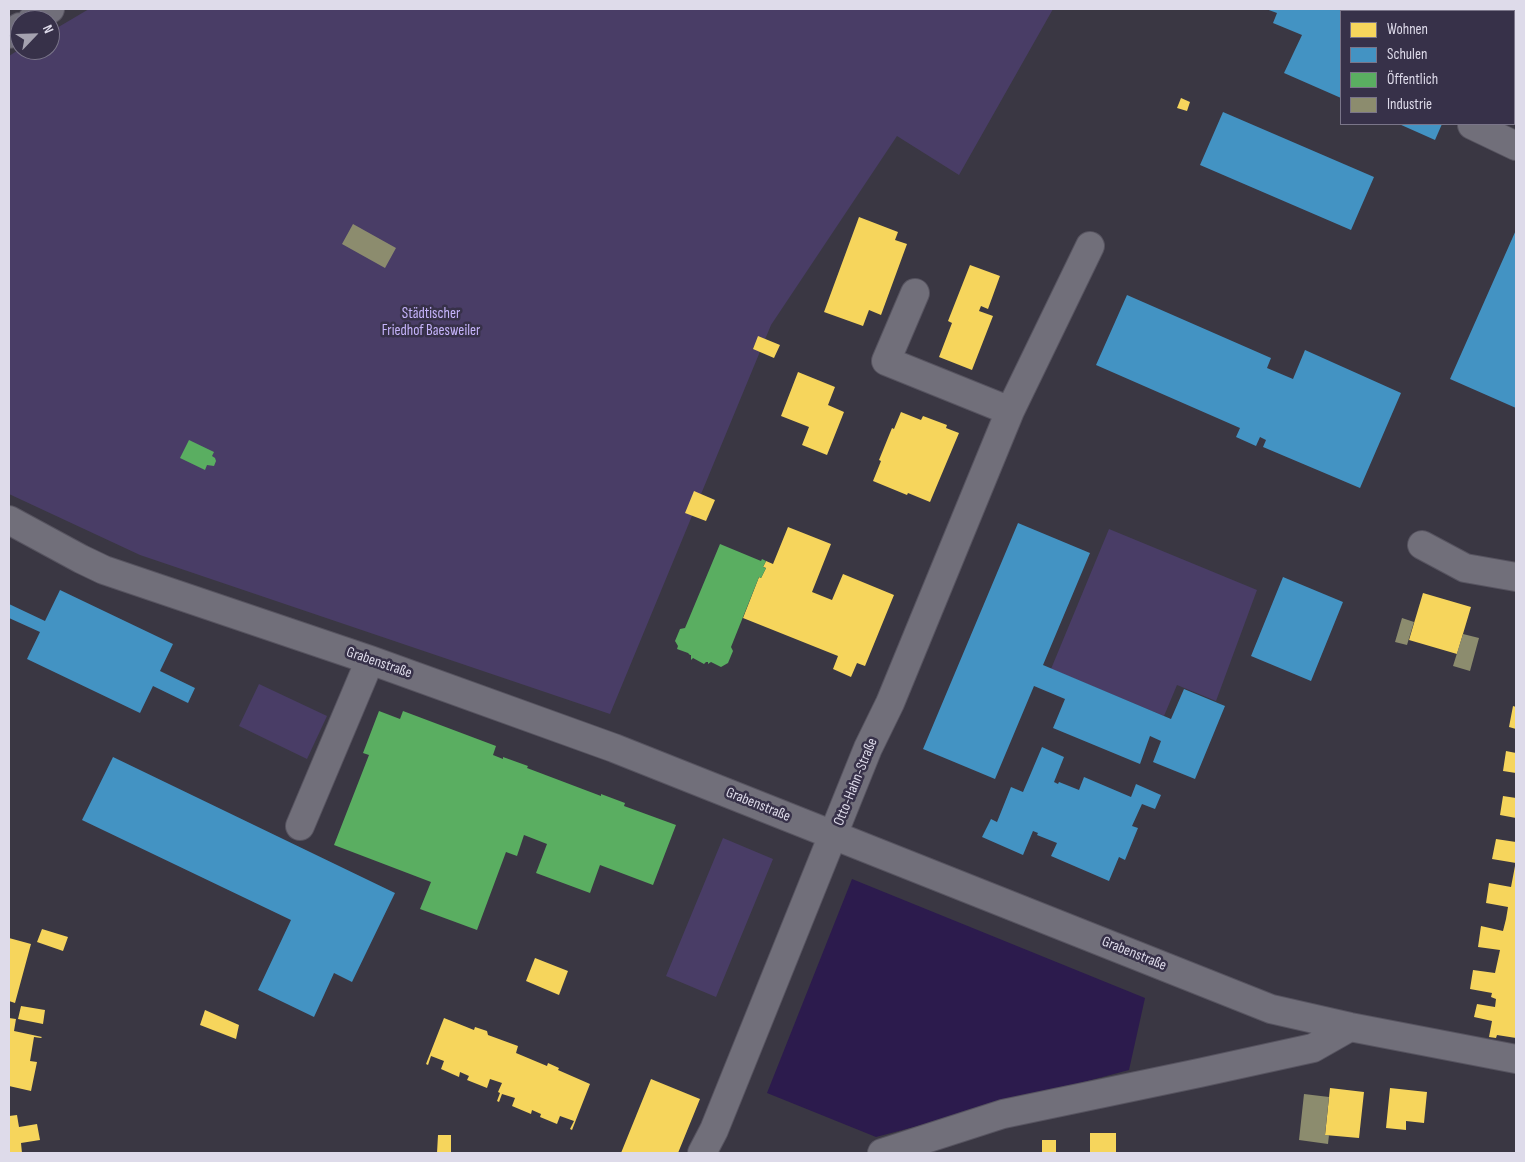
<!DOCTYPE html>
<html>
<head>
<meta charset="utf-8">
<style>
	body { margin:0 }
	#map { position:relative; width:1525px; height:1162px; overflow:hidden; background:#3a3743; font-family:"Sofia Sans Condensed",sans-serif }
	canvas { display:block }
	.frame { position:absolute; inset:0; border:10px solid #dedbea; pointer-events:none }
	.legend { position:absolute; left:1340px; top:10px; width:175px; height:115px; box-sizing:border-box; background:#373149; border:1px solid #7a7589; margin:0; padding:6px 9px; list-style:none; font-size:15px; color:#dedbea }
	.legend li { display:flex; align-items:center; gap:10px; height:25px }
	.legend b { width:25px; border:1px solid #7a7589 }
	.north { position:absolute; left:10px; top:10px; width:50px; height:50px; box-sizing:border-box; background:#373149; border:1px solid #7a7589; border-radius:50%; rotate:66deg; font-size:14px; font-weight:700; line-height:20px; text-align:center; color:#dedbea }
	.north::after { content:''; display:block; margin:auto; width:18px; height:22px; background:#a5a2b0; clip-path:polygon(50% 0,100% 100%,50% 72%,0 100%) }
</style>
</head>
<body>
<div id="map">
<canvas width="1525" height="1162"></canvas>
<div class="frame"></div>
<ul class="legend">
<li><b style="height:14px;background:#f6d55c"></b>Wohnen</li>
<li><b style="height:14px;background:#4393c3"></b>Schulen</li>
<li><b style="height:14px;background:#5aae61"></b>Öffentlich</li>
<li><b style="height:14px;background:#8c8c6e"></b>Industrie</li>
</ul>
<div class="north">N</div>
</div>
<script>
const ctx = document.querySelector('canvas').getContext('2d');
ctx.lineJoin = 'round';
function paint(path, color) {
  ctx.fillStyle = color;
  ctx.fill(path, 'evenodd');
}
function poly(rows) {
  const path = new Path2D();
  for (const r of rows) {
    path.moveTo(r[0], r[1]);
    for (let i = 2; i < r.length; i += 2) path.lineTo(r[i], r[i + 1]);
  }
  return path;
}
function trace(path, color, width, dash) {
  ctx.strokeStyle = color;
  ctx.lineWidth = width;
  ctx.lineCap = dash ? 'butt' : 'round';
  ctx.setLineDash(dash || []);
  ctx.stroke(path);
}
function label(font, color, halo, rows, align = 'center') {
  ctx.font = font + ' "Sofia Sans Condensed",sans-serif';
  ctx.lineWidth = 5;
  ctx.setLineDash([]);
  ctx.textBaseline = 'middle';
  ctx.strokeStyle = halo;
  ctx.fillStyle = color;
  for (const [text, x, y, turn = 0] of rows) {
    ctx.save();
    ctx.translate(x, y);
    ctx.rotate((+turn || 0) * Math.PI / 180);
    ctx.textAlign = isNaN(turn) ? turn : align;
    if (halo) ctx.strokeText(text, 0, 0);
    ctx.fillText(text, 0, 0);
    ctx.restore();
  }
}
paint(poly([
	[89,9,1053,9,959,175,897,136,771,325,610,714,140,555,9,494,9,56,20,49,50,50,50,32],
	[1109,529,1257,590,1216,701,1177,685,1164,716,1051,669],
	[259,684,327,716,307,759,239,726],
	[723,838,773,859,716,997,666,976]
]), '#493d66');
paint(poly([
	[852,879,1145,998,1129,1070,876,1137,767,1093]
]), '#2c1b4d');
paint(poly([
	[1181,98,1190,102,1187,111,1177,108],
	[859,217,898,232,895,240,907,244,881,315,869,310,863,326,824,312],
	[970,265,1000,276,988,309,981,306,979,311,993,316,972,370,939,357,952,323,948,321],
	[758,336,780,345,774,358,753,349],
	[798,372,835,387,828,405,844,412,827,455,802,445,809,427,781,416],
	[901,412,921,420,923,416,947,425,946,428,959,433,930,502,908,493,907,495,873,481,881,461,879,460,892,428,894,429],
	[694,491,715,500,706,521,685,513],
	[788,527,831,544,812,592,832,600,843,574,894,595,865,666,857,663,851,677,833,669,838,656,743,618,759,577,761,578,766,568,763,567,766,561,773,564],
	[1423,593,1471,607,1457,654,1409,640],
	[1513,706,1516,707,1516,729,1509,727],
	[1506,751,1516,753,1516,773,1503,771],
	[1503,796,1516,798,1516,818,1500,815],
	[1496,839,1516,842,1516,863,1492,859],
	[1515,866,1516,1038,1497,1035,1496,1038,1489,1037,1492,1021,1474,1017,1477,1004,1495,1007,1496,999,1491,997,1492,993,1470,989,1473,970,1495,973,1500,950,1478,947,1481,926,1503,931,1506,919,1508,907,1486,903,1489,883,1511,887],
	[42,929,68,937,63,951,37,942],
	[9,938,31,944,15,1003,9,1001],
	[535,958,568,971,559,995,526,981],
	[21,1006,45,1010,43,1024,18,1019],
	[205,1010,239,1025,236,1039,200,1025],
	[9,1018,16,1019,14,1031,42,1037,41,1038,34,1037,30,1061,37,1062,31,1091,9,1086],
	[444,1018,474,1030,475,1027,487,1031,488,1035,518,1046,516,1053,547,1066,548,1063,559,1068,558,1070,590,1084,572,1130,570,1129,574,1121,560,1116,557,1124,540,1117,541,1114,532,1110,531,1114,512,1106,515,1098,502,1094,499,1102,497,1101,500,1093,498,1092,502,1083,490,1079,487,1088,467,1080,469,1076,460,1072,459,1077,441,1069,444,1061,431,1056,428,1065,426,1064],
	[651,1079,700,1099,678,1153,621,1153],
	[1330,1088,1364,1092,1359,1138,1325,1135],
	[1390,1088,1427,1092,1424,1123,1406,1121,1406,1130,1386,1128],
	[17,1115,19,1127,37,1124,40,1140,21,1143,22,1153,9,1153,9,1116],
	[1090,1133,1116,1133,1116,1153,1090,1153],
	[438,1135,451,1135,451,1153,437,1153],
	[1042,1140,1056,1140,1056,1153,1042,1153]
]), '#f6d55c');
paint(poly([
	[1266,9,1493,9,1492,11,1341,11,1341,98,1284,73,1302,35,1273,23,1277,13],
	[1223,112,1374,177,1351,230,1200,165],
	[1399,124,1442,124,1435,140],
	[1516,230,1516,408,1450,379],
	[1127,295,1271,358,1267,368,1293,379,1305,350,1401,393,1360,488,1263,447,1266,440,1260,437,1256,446,1236,437,1240,428,1096,365],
	[1018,523,1090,553,1043,665,1171,719,1184,689,1225,706,1195,779,1153,762,1161,741,1150,736,1140,764,1053,728,1065,699,1034,686,995,779,923,749],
	[1283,577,1343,602,1311,681,1251,656],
	[60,590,173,644,160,671,195,688,188,703,153,686,140,713,27,659,40,632,9,618,9,604,45,621],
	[1042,747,1064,757,1054,782,1058,784,1059,782,1079,790,1084,777,1131,797,1136,784,1161,795,1155,809,1142,804,1132,826,1138,828,1125,860,1119,857,1109,881,1051,856,1057,843,1037,835,1038,833,1033,831,1023,855,982,837,991,819,997,822,1011,787,1023,792],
	[113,757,395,893,352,982,334,973,314,1017,258,990,291,920,82,820]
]), '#4393c3');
paint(poly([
	[189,440,214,452,212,456,215,458,216,461,214,466,207,465,205,470,180,458],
	[720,544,761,561,762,559,766,561,763,567,766,568,761,578,759,577,731,647,733,651,728,663,721,667,711,662,708,664,708,662,706,662,704,664,693,658,691,660,691,655,690,655,688,653,677,649,678,646,675,641,680,629,685,628],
	[379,711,400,719,403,711,496,746,493,755,503,759,503,757,528,766,527,768,601,796,601,794,625,803,624,806,676,825,653,885,600,865,590,893,536,873,547,844,524,835,517,856,506,852,477,930,420,909,431,882,334,845,369,755,363,753]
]), '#5aae61');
paint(poly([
	[353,224,396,248,385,268,342,244],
	[1402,618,1414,622,1407,645,1395,642],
	[1463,634,1479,638,1470,671,1453,666],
	[1304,1094,1329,1097,1325,1135,1329,1135,1328,1144,1299,1140]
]), '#8c8c6e');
const minor = poly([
	[32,20,50,9],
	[9,34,20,27],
	[1472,125,1516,146],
	[915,293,886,361,1010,411],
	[9,520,81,559,104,570,370,660,614,748,1271,1009,1350,1027,1516,1059],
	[1422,545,1465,568,1516,577],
	[300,826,370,660],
	[702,1153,714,1130,868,748,890,703,1010,411,1090,246],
	[882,1153,1003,1114,1199,1073,1313,1048,1350,1027]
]);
trace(minor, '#575460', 30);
trace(minor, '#716f7a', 28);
label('15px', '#c6b4fb', '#373149', [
	["Städtischer",431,314],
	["Friedhof Baesweiler",431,331]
]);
label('15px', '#dedbea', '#373149', [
	["Grabenstraße",379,663,19],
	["Otto-Hahn-Straße",856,782,-68],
	["Grabenstraße",758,805,22],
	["Grabenstraße",1134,954,22]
]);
</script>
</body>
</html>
